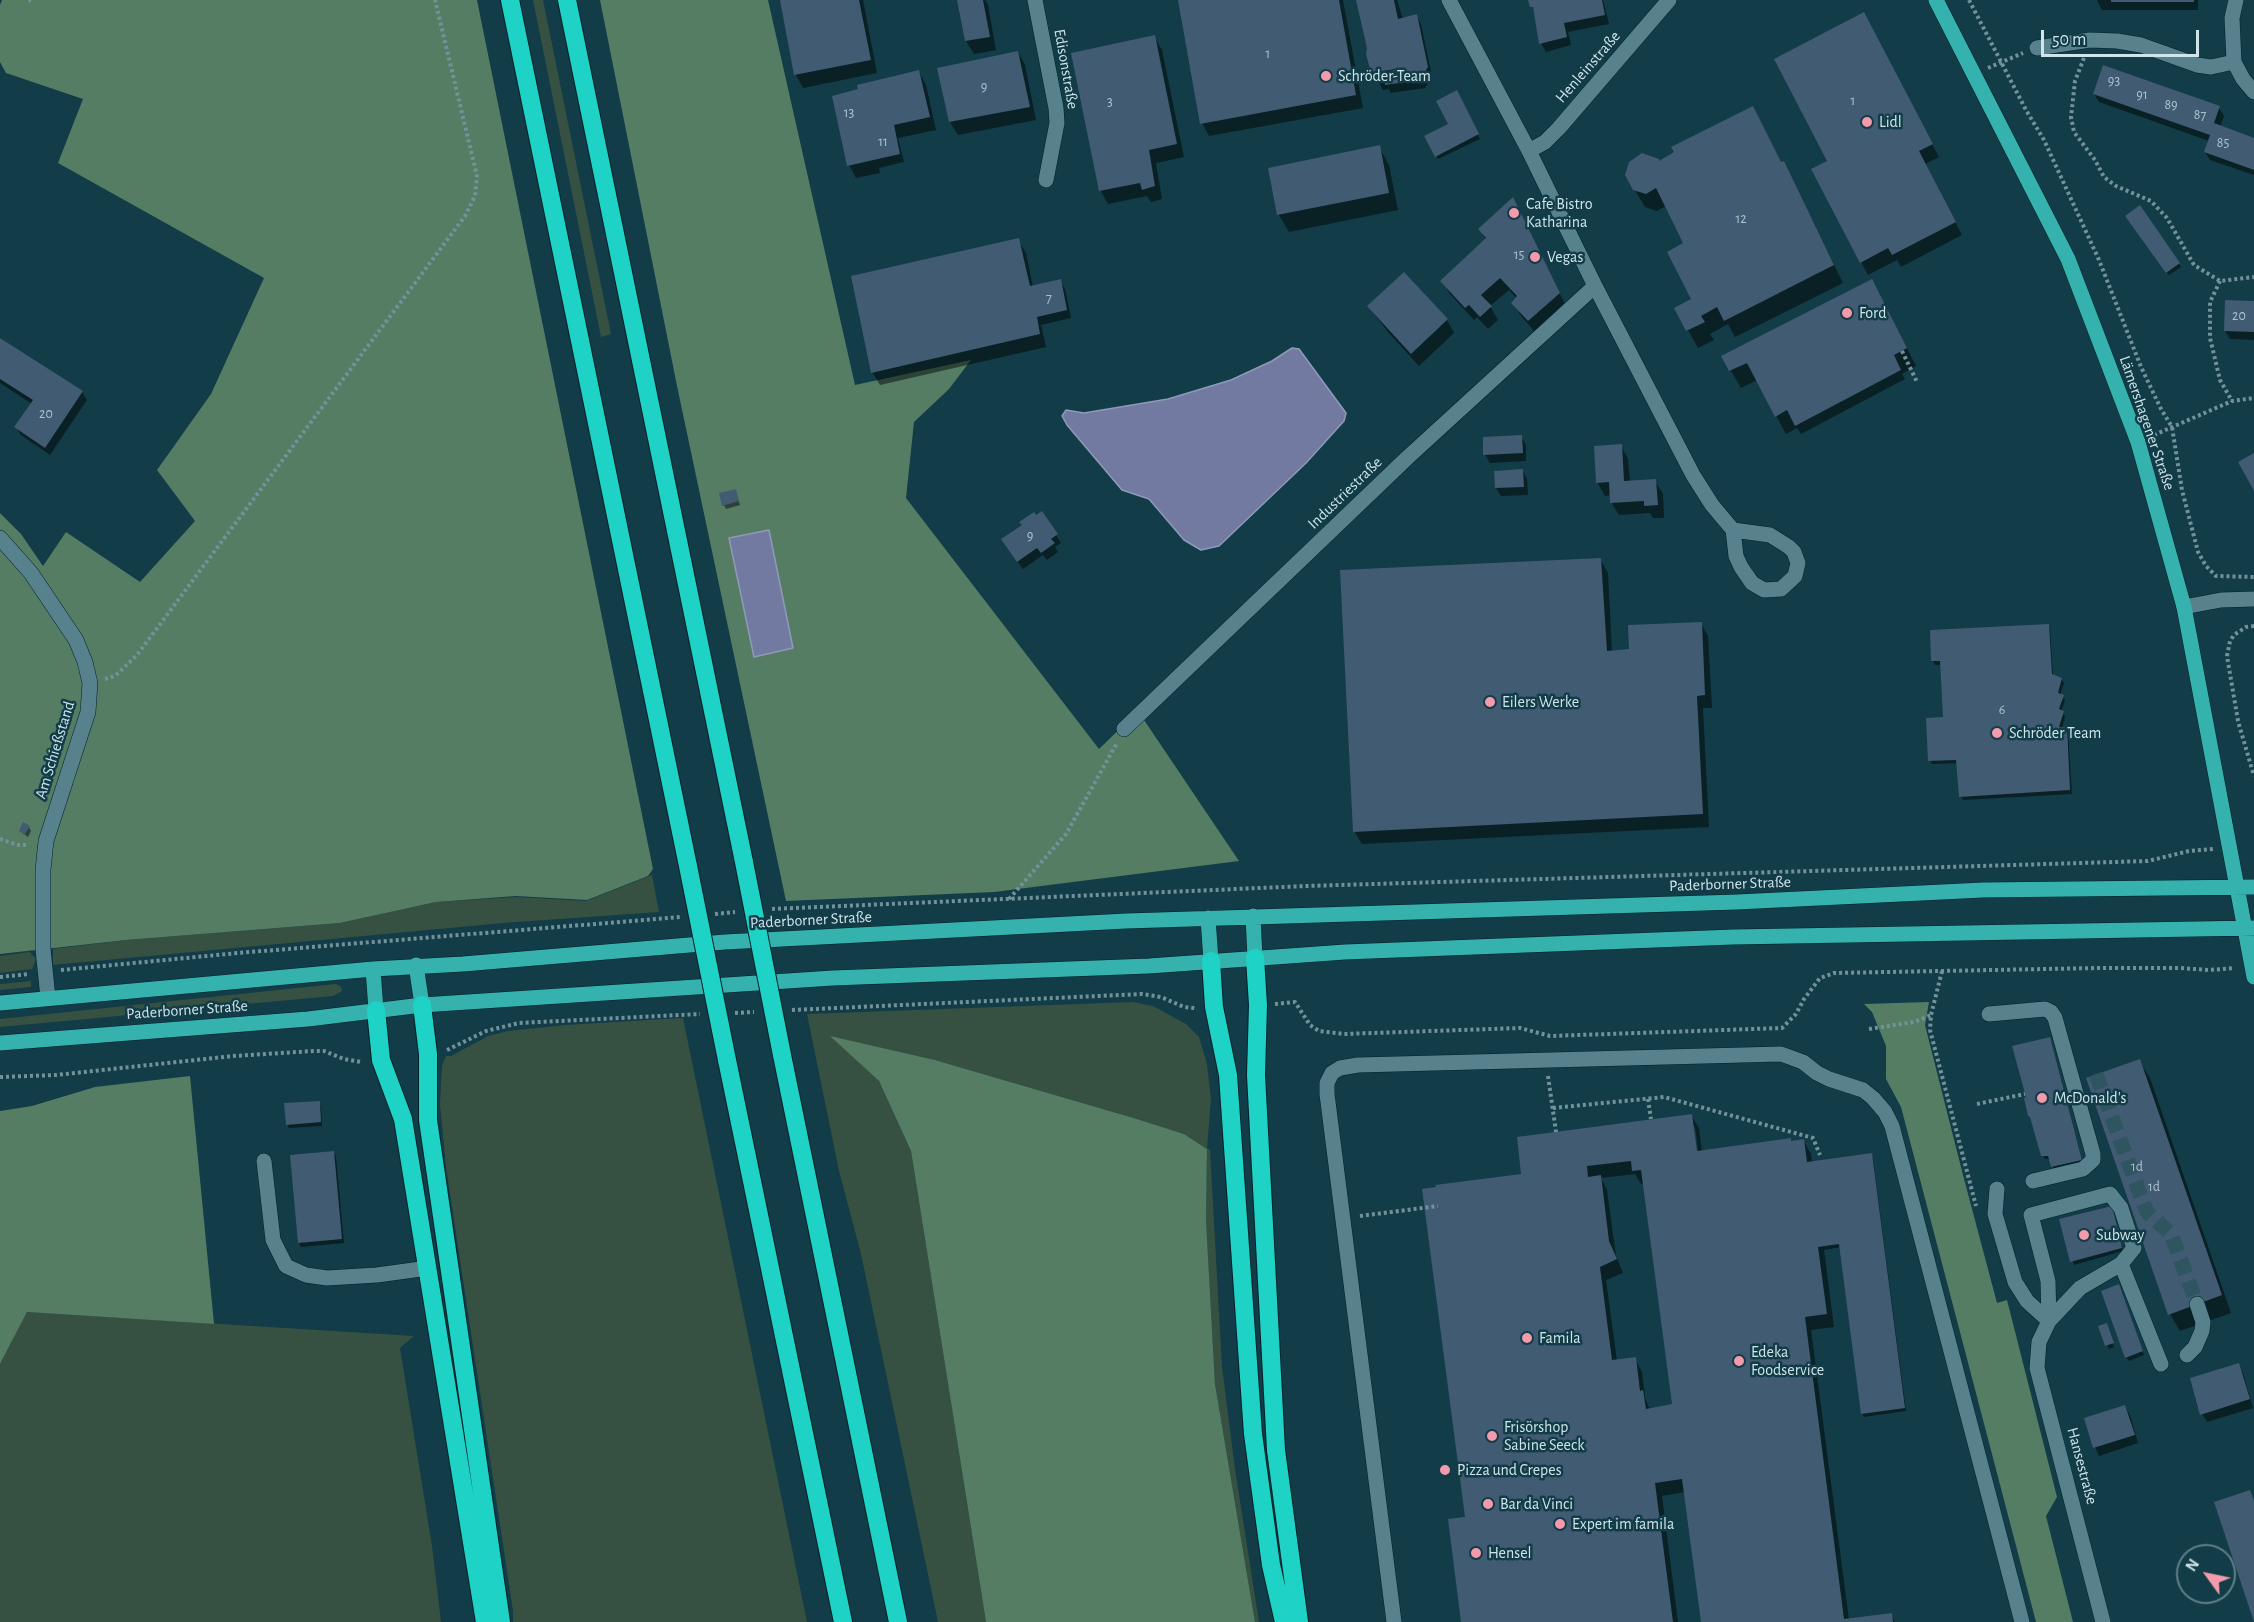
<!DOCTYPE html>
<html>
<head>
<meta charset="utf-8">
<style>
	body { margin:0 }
	#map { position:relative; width:2254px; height:1622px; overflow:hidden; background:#123c47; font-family:"Alegreya Sans",sans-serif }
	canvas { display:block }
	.north { position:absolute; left:2176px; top:1544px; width:60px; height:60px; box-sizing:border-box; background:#123c47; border:2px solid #5e7f89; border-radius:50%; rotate:303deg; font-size:16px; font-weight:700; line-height:24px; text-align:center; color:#cfe4eb }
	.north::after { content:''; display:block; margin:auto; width:21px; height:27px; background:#f39aac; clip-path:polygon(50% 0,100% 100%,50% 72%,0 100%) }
	.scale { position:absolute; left:2041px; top:30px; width:158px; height:27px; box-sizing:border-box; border:3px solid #cfe4eb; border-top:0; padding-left:8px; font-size:18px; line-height:21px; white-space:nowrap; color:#cfe4eb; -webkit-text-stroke:4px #123c47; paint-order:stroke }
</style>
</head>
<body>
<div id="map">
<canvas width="2254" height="1622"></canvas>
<div class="north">N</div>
<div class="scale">50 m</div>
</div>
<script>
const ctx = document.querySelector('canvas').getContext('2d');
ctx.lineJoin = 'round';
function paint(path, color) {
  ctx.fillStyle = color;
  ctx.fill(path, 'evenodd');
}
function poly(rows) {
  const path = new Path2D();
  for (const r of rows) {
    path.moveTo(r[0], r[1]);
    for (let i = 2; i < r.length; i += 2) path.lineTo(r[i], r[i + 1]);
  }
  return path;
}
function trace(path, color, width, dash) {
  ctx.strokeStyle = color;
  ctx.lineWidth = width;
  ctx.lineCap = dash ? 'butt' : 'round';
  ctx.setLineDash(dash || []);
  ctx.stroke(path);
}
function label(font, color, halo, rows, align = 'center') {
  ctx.font = font + ' "Alegreya Sans",sans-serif';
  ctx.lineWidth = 5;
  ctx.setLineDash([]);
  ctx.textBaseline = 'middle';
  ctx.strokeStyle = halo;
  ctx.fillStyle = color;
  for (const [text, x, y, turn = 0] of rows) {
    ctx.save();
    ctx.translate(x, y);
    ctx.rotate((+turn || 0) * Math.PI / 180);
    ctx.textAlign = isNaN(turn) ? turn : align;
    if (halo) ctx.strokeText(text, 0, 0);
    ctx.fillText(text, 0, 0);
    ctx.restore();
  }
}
paint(poly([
	[533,0,543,0,611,334,601,337],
	[652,875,659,912,503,923,53,965,53,949,127,940,341,923,436,902,517,897,586,901],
	[30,952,36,959,32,969,0,973,0,956],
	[31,981,31,987,0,990,0,984],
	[336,984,341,987,342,991,333,996,0,1027,0,1019],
	[1133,1002,1153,1006,1186,1024,1199,1037,1207,1064,1211,1099,1207,1148,1210,1150,1222,1367,1235,1469,1259,1622,1255,1622,1215,1384,1206,1220,1207,1149,1184,1134,1137,1119,935,1060,832,1037,879,1081,911,1151,986,1622,938,1622,861,1254,839,1171,807,1014],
	[683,1018,807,1622,513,1622,513,1611,446,1167,440,1104,442,1066,446,1056,451,1056,488,1036,508,1031,565,1025],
	[27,1312,414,1336,400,1348,432,1546,441,1622,0,1622,0,1364]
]), '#365141');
paint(poly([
	[2,0,477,0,653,869,648,876,587,900,516,896,436,902,340,923,126,940,0,954,0,513,21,534,43,566,66,532,140,582,195,521,157,470,211,394,264,278,58,163,83,99,6,73,0,62,0,5],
	[600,0,768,0,855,385,971,360,949,389,914,422,906,498,1099,749,1138,711,1239,861,994,892,786,901,677,386],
	[1929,1002,1925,1025,1963,1175,1997,1303,2007,1300,2057,1497,2046,1516,2073,1622,2036,1622,1901,1107,1886,1079,1886,1046,1872,1012,1864,1004],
	[830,1036,935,1060,1137,1119,1184,1134,1207,1149,1206,1220,1215,1384,1255,1622,986,1622,911,1151,879,1081],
	[190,1076,214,1324,27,1312,0,1364,0,1111,32,1106,95,1087]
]), '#547d64');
const water = poly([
	[1292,348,1299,349,1346,413,1344,421,1306,463,1219,546,1201,550,1184,540,1149,499,1122,490,1067,425,1062,416,1066,410,1084,413,1168,399,1231,380,1272,361,1292,348],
	[769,530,793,648,754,657,729,538,769,530]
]);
paint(water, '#737aa2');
trace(water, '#8f9ab8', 1.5);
paint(poly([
	[782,0,863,0,877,73,803,88,796,75],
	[959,0,985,0,988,5,996,50,974,54,966,41],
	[1179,0,1343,0,1363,108,1209,136,1202,123],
	[1358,0,1397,0,1403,19,1416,15,1421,24,1432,77,1425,88,1391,93,1389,89,1383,90,1373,73,1367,54,1369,48],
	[1530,0,1603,0,1609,24,1568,32,1571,45,1546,52,1541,43,1535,13],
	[2097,0,2198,0,2198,10,2102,10],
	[1871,27,1939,157,1925,164,1962,235,1901,267,1897,260,1868,275,1861,262,1829,161],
	[1154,37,1162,50,1184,157,1156,163,1162,199,1151,202,1147,196,1108,204,1101,191,1072,54],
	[1018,52,1025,65,1036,120,958,135,950,122],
	[919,72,926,85,936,130,898,138,904,162,879,168,880,173,856,178,849,165],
	[1456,92,1480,139,1438,159,1426,136,1450,125],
	[2094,94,2219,108,2224,116,2220,127,2254,139,2254,175,2210,160,2205,152,2209,141,2099,102],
	[1379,147,1389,165,1398,210,1289,232,1279,215,1270,169],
	[1659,163,1784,163,1843,283,1735,337,1728,324,1710,334,1714,340,1698,348,1688,330,1693,300,1685,244,1666,206,1657,211,1645,207,1626,175],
	[1519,212,1566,306,1536,333,1521,316,1513,303,1517,299,1509,290,1490,306,1498,320,1488,329,1477,317,1474,320,1450,294,1442,281,1486,240,1480,230],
	[2129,220,2179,264,2181,267,2169,275],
	[1018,240,1026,253,1033,287,1060,281,1065,289,1071,318,1041,325,1046,347,880,385,872,372],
	[1404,274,1447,320,1454,333,1419,366,1388,332,1369,307],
	[1881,298,1916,366,1902,374,1905,379,1801,434,1797,428,1786,434,1757,380,1741,388,1723,357],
	[2254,303,2254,340,2230,339,2225,331],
	[0,340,82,392,87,400,50,455,21,435,16,427,32,404,0,383],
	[1521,437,1526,445,1526,461,1490,463,1485,454],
	[1621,446,1628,459,1630,482,1655,481,1663,494,1664,518,1653,518,1650,513,1619,515,1611,502,1611,495,1605,496,1597,482],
	[1523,471,1527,479,1528,495,1501,496,1496,488,1496,472],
	[735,490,740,505,726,509,724,505],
	[1023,526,1056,535,1061,543,1055,547,1058,552,1047,560,1043,555,1023,569,1008,548],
	[1600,559,1608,573,1612,652,1630,651,1701,623,1708,636,1712,708,1703,708,1709,827,1362,844,1354,831],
	[2048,625,2050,629,2053,676,2061,679,2064,683,2060,695,2065,700,2061,712,2065,716,2062,729,2066,728,2068,732,2072,794,1963,800,1961,796,1958,763,1932,764,1930,760,1945,718,1942,665,1935,665,1933,661],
	[29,827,31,831,28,837,20,831],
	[2051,1042,2083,1163,2054,1170,2050,1159,2045,1159,2043,1155],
	[2139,1061,2150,1078,2231,1313,2180,1331,2170,1314],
	[319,1102,321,1106,322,1126,289,1128,287,1124],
	[1691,1115,1699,1128,1702,1152,1803,1140,1811,1154,1812,1162,1871,1155,1873,1158,1906,1411,1864,1417,1862,1413,1841,1247,1824,1250,1834,1327,1811,1330,1849,1620,1891,1615,1895,1622,1702,1622,1685,1492,1662,1496,1678,1622,1463,1622,1466,1518,1523,1175],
	[1692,1127,1695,1127,1699,1158,1696,1158],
	[1635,1174,1641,1184,1645,1183,1674,1406,1650,1410,1645,1398,1642,1372,1635,1359,1617,1361,1606,1280,1623,1273,1616,1256,1607,1190,1601,1178],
	[334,1153,336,1157,344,1243,301,1247,299,1243,291,1157],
	[2111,1208,2123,1251,2074,1265,2061,1220],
	[2120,1290,2144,1355,2129,1361,2126,1357],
	[2108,1329,2114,1347,2109,1349,2107,1345],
	[2238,1365,2243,1373,2253,1408,2207,1422,2202,1414],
	[2125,1407,2130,1415,2138,1443,2099,1456,2095,1447]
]), '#0007');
paint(poly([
	[780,0,859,0,871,60,794,75],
	[957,0,983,0,990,37,965,41],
	[1178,0,1339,0,1356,95,1200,124],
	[1356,0,1394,0,1398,19,1417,14,1428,67,1420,80,1385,85,1383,73,1401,68,1371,73,1366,54,1367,48],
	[1528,0,1602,0,1605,15,1564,23,1567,37,1539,44,1533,7,1530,7],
	[2111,0,2194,0,2194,2,2111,2],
	[1864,12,1933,144,1919,151,1956,222,1892,255,1888,248,1860,263,1811,169,1827,161,1774,59],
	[1155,35,1177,144,1149,150,1155,186,1142,190,1140,183,1099,191,1071,53],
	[1018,51,1030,107,949,122,937,68],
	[2103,65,2220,106,2214,123,2254,138,2254,170,2204,152,2210,135,2093,94],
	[919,70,930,117,894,125,900,154,847,166,832,96,858,89,857,85],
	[1457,90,1479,134,1435,157,1424,136,1448,124,1436,101],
	[1753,106,1781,162,1784,161,1834,265,1724,321,1717,307,1701,316,1705,322,1686,331,1674,308,1691,299,1667,252,1683,243,1656,188,1646,194,1633,190,1625,175,1629,162,1642,153,1659,159,1659,161,1674,152,1671,147],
	[1380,145,1389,193,1277,215,1268,168],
	[1513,197,1560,293,1528,321,1511,303,1517,296,1500,278,1481,295,1492,306,1480,317,1469,305,1465,308,1440,281,1486,238,1478,229],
	[2140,205,2180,263,2166,273,2125,216],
	[1019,238,1030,286,1061,279,1067,310,1037,317,1040,334,871,373,851,276],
	[1404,272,1448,319,1411,354,1367,306],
	[1872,279,1907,348,1894,355,1901,370,1795,426,1787,410,1775,417,1747,363,1729,371,1721,356],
	[2225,300,2254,301,2254,332,2224,331],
	[0,338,83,391,45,448,14,427,33,400,0,379],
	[1522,435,1523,453,1483,455,1483,437],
	[1622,444,1624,481,1656,479,1658,505,1644,506,1644,501,1610,503,1609,482,1596,483,1594,446],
	[2254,453,2254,491,2238,462],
	[1523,469,1524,487,1495,488,1494,471],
	[736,489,739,501,722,506,719,493],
	[1042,511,1058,534,1051,539,1055,543,1041,553,1037,548,1017,562,1001,539,1022,525,1019,522,1034,512,1036,515],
	[1601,558,1607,651,1629,649,1628,625,1702,622,1705,695,1697,696,1703,814,1353,832,1340,570],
	[2049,624,2052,674,2062,678,2058,693,2064,695,2059,709,2064,711,2059,727,2067,727,2070,790,1959,797,1956,760,1928,761,1926,718,1943,717,1940,661,1931,661,1930,630],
	[23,822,30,826,25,834,19,831],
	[2050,1037,2082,1160,2051,1167,2048,1156,2041,1156,2030,1117,2028,1116,2024,1098,2026,1097,2012,1046],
	[2140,1059,2222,1295,2168,1315,2086,1078],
	[320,1101,321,1122,286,1125,284,1103],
	[1692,1114,1697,1151,1791,1138,1791,1141,1804,1139,1807,1162,1872,1153,1905,1408,1861,1414,1839,1244,1818,1247,1827,1314,1805,1317,1844,1619,1892,1613,1893,1622,1701,1622,1682,1479,1655,1483,1673,1622,1461,1622,1448,1519,1465,1517,1422,1189,1436,1187,1435,1185,1521,1174,1517,1137],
	[1631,1161,1632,1171,1641,1170,1672,1404,1646,1409,1643,1390,1640,1391,1636,1357,1612,1360,1600,1267,1617,1259,1609,1241,1601,1175,1588,1177,1587,1166],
	[334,1151,342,1239,298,1243,290,1155],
	[2112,1206,2122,1248,2070,1262,2059,1219],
	[2119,1284,2143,1351,2125,1358,2101,1291],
	[2107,1323,2114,1343,2105,1346,2098,1326],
	[2239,1363,2250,1399,2200,1415,2190,1378],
	[2125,1405,2135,1435,2093,1448,2084,1418],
	[2250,1490,2254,1501,2254,1622,2214,1502]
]), '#415b72');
trace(poly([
	[2096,1074,2144,1205,2148,1213,2171,1234,2197,1304]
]), '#2e5560', 15, [15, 8]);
const minor = poly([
	[1035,0,1056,108,1057,123,1046,180],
	[1449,0,1529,151,1595,286,1693,475,1712,505,1733,530,1736,556,1741,567,1752,583,1764,590,1781,589,1795,576,1798,563,1794,552,1789,547,1770,535,1733,530],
	[2236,0,2232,18,2234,62,2243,79,2254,92],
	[2037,48,2090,40,2117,41,2141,45,2197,65,2211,67,2234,62],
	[1529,151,1545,142,1559,128,1669,0],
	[0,538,31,573,76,640,85,662,90,683,88,712,46,841,43,870,43,949,48,998],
	[2184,607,2221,600,2254,599],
	[1124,729,1407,458,1595,286],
	[1989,1014,2045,1009,2051,1012,2055,1018,2093,1154,2093,1160,2083,1169,2033,1181],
	[264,1161,273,1240,286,1266,306,1275,327,1278,377,1275,428,1268],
	[1997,1189,1995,1214,2015,1282,2027,1301,2049,1321],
	[2049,1321,2048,1281,2031,1215,2110,1194,2121,1208,2134,1248,2121,1264],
	[2187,1355,2195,1347,2202,1331,2203,1322,2197,1304],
	[1394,1622,1327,1094,1327,1083,1332,1073,1340,1068,1358,1065,1781,1054,1803,1062,1817,1073,1829,1079,1863,1090,1873,1098,1885,1112,1892,1126,2022,1622],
	[2103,1622,2037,1368,2039,1342,2049,1321,2080,1288,2121,1264,2161,1364]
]);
const major = poly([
	[1936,0,2068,259,2138,442,2184,607,2254,977],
	[1253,916,1255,958],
	[1208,918,1211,961],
	[416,965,422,1005],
	[373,969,376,1010],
	[0,1003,373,969,463,964,725,942,1126,921,1737,902,1983,890,2254,887],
	[0,1043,308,1019,422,1005,833,978,1149,966,1345,952,1733,937,2254,928]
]);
const highway = poly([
	[510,0,688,866],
	[567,0,744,862],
	[1255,958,1258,1005,1256,1075,1276,1450,1299,1622],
	[1211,961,1214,1007,1228,1075,1253,1434,1271,1565,1284,1622],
	[422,1005,428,1054,428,1120,501,1622],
	[376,1010,381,1060,403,1119,485,1622],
	[782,1055,898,1622],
	[727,1060,843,1622]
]);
trace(minor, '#02222a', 16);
trace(major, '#02222a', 16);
trace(highway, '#02222a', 20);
trace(poly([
	[29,0,31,1],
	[1969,0,2026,110,2044,140,2099,260,2141,367,2161,409,2172,427,2182,490,2198,552,2206,566,2216,576,2254,577],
	[2084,58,2075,81,2071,117,2074,132,2095,160,2104,177,2116,186,2151,201,2167,218,2194,265,2220,281,2254,277],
	[1988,68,2023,53],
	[2220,281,2210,302,2210,338,2220,380,2232,401],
	[1902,351,1917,382],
	[2154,435,2232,401,2254,398],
	[2254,626,2246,627,2234,635,2230,641,2227,656,2238,721,2254,776],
	[105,679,115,676,137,655,465,216,475,196,477,176,435,0],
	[0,839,18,845,28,845],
	[1009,899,1066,834,1117,743],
	[772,909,1306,886,2148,861,2189,851,2214,849],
	[715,914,735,912],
	[61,970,238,953,681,917],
	[1942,971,1931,1015,1930,1030,1976,1206],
	[0,977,29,974],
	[1275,1004,1295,1002,1310,1025,1319,1031,1344,1034,1520,1028,1550,1036,1782,1028,1796,1014,1804,999,1820,978,1834,973,2098,968,2180,968,2209,970,2235,968],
	[792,1010,1142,994,1161,997,1184,1007,1195,1008],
	[735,1013,754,1012],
	[1869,1029,1914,1022,1931,1015],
	[447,1050,486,1031,519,1023,700,1014],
	[1548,1076,1556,1132],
	[0,1077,56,1075,233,1056,313,1051,324,1051,344,1059,362,1062],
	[1648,1099,1651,1119],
	[1977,1104,2025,1094],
	[1553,1108,1664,1097,1813,1138,1820,1155],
	[1360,1216,1438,1206]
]), '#72929b', 4, [3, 3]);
trace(minor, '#57818c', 15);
trace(major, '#35b2ae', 15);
trace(highway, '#1ed2c5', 18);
const highwayBridge = poly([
	[744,862,782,1055],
	[688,866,727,1060]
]);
trace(highwayBridge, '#02222a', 20, []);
trace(highwayBridge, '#1ed2c5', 18);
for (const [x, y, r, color] of [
	[1326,76,6,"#f39aac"],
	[1867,122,6,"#f39aac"],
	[1514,213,6,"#f39aac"],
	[1535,257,6,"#f39aac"],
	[1847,313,6,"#f39aac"],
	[1490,702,6,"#f39aac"],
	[1997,733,6,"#f39aac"],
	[2042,1098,6,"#f39aac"],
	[2084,1235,6,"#f39aac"],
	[1527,1338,6,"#f39aac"],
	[1739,1361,6,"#f39aac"],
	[1492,1436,6,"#f39aac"],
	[1445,1470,6,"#f39aac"],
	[1488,1504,6,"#f39aac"],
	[1560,1524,6,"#f39aac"],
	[1476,1553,6,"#f39aac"]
]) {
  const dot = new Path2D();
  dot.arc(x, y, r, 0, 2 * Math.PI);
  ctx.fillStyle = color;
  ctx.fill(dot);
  trace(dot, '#123c47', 2);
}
label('14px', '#acc2cd', null, [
	["1",1268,54],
	["93",2114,81],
	["9",984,87],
	["91",2142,95],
	["1",1853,101],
	["3",1110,102],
	["89",2171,105],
	["13",849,113],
	["87",2200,115],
	["11",883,142],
	["85",2223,143],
	["12",1741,219],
	["15",1519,255],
	["7",1049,298],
	["20",2239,316],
	["20",46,414],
	["9",1030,536],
	["6",2002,710],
	["1d",2137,1167],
	["1d",2154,1187]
]);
label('16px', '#cfe4eb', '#123c47', [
	["Henleinstraße",1588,67,-49],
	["Edisonstraße",1066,69,80],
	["Lämershagener Straße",2147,423,71],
	["Industriestraße",1345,493,-44],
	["Am Schießstand",55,750,-73],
	["Paderborner Straße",1730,884,-2],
	["Paderborner Straße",811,920,-3],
	["Paderborner Straße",187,1010,-4],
	["Hansestraße",2082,1466,75]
]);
label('16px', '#cfe4eb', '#123c47', [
	["Schröder-Team",1338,76],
	["Lidl",1879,122],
	["Cafe Bistro",1526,204],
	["Katharina",1526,222],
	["Vegas",1547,257],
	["Ford",1859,313],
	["Eilers Werke",1502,702],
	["Schröder Team",2009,733],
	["McDonald's",2054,1098],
	["Subway",2096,1235],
	["Famila",1539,1338],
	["Edeka",1751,1352],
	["Foodservice",1751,1370],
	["Frisörshop",1504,1427],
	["Sabine Seeck",1504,1445],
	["Pizza und Crepes",1457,1470],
	["Bar da Vinci",1500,1504],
	["Expert im famila",1572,1524],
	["Hensel",1488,1553]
], 'left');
</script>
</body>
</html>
